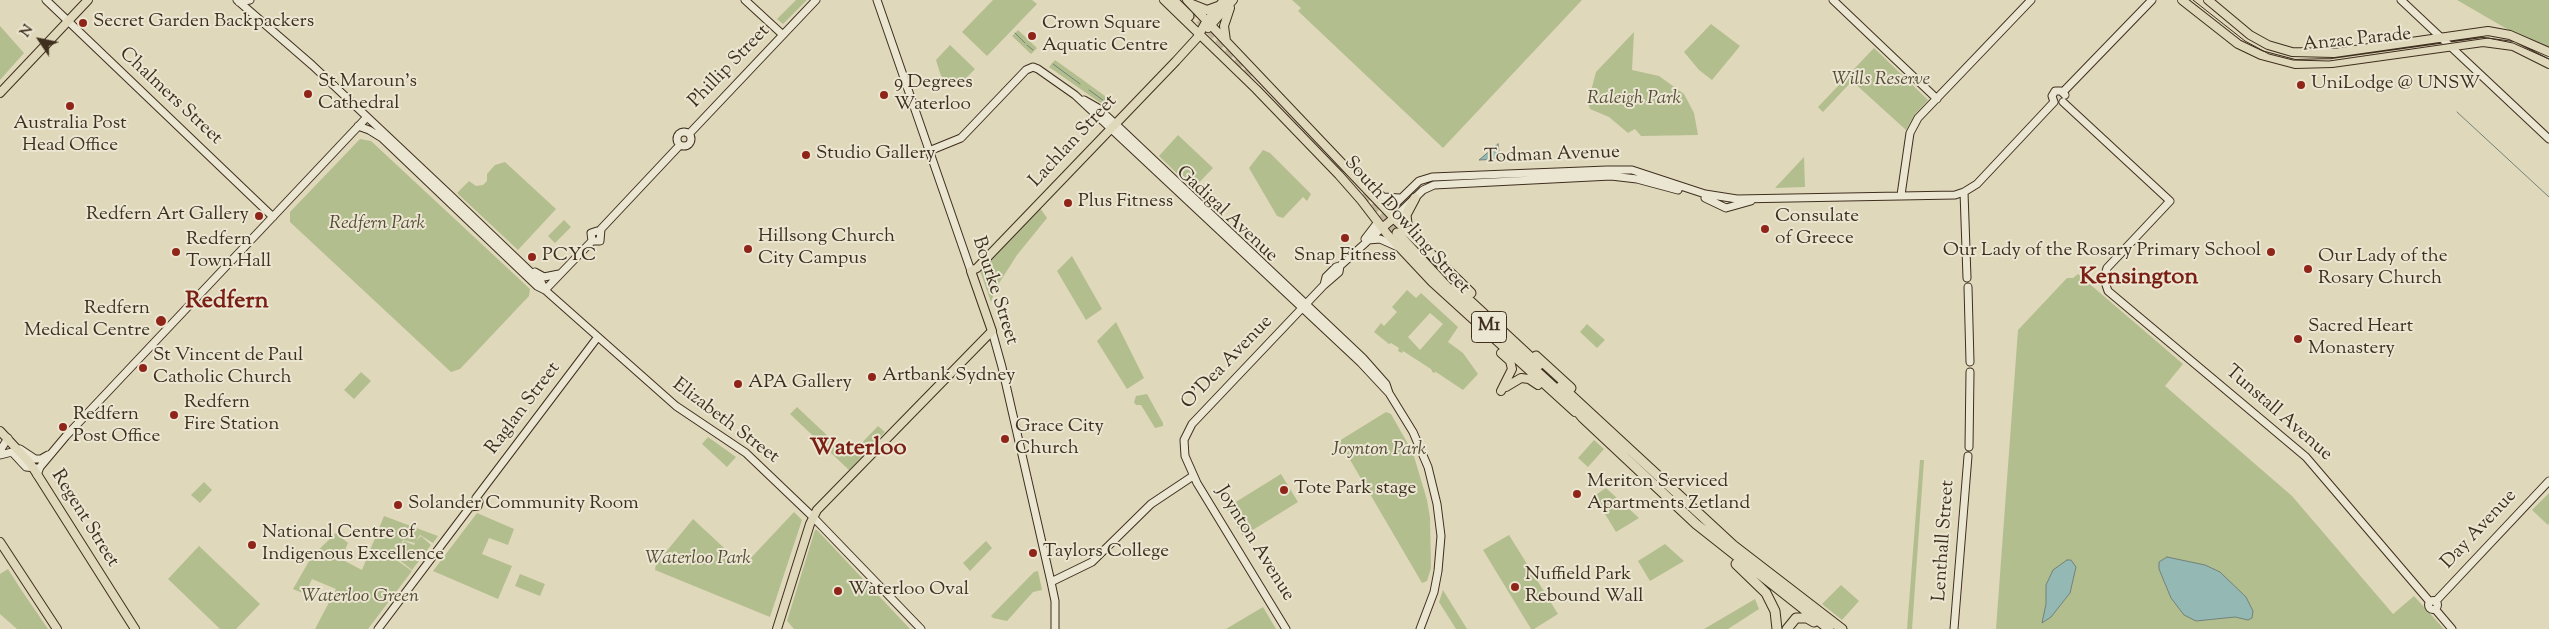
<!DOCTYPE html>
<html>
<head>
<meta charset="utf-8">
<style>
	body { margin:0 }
	#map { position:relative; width:2549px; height:629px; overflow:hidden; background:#e0d8ba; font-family:"Sorts Mill Goudy",serif }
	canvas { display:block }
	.north { position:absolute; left:15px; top:15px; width:50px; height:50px; -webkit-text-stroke:4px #ebe6d2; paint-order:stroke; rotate:304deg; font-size:14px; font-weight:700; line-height:20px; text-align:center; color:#3f2f1f }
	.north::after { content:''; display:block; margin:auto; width:18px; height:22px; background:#3f2f1f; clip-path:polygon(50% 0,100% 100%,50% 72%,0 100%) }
</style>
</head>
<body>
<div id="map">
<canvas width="2549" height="629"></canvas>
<div class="north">N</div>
</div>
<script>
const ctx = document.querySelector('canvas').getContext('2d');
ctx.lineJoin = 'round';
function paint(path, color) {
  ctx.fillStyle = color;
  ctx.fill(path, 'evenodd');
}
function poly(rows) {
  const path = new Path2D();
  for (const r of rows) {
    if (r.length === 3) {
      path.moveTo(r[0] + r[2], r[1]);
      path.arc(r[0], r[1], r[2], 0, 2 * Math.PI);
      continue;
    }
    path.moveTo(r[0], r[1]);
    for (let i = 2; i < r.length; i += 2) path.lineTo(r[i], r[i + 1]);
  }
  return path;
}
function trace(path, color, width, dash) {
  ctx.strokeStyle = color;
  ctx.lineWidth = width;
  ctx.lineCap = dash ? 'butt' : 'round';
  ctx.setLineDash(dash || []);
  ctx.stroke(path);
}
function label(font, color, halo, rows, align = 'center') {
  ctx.font = font + ' "Sorts Mill Goudy",serif';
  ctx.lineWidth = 4;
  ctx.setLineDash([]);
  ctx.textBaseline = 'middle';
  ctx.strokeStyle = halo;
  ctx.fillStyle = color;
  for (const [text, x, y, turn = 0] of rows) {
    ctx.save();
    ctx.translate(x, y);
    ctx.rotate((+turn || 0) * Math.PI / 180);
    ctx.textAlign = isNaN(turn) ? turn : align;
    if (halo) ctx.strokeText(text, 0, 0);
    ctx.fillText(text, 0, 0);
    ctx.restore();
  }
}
paint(poly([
	[796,0,807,0,783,24,777,19],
	[993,0,1032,0,1037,4,987,56,962,32],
	[1292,0,1582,0,1443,148,1298,11,1301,8],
	[2457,0,2549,0,2549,47,2507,29],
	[1711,24,1740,46,1712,80,1699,70,1684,52],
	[0,26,24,53,0,80],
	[1018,30,1037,48,1031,54,1012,36],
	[1634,32,1632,70,1659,76,1684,94,1694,113,1698,135,1641,136,1635,129,1628,133,1609,117,1590,109,1588,102,1596,72],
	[950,45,975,69,960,84,946,80,941,76,936,60],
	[1874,48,1928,100,1915,114,1906,130,1852,81,1823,112,1818,107],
	[1055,60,1083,80,1116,104,1112,107,1099,102,1049,67],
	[1178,135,1213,168,1193,189,1159,156],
	[360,139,371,141,530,289,529,296,460,369,451,372,290,222,290,212],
	[1263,150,1270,153,1311,194,1307,201,1303,197,1283,218,1277,216,1249,168],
	[1804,157,1805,187,1775,188],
	[505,162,556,209,518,250,457,193,469,181,476,186,483,185,487,181,487,174,495,165],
	[1040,208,1047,218,1017,255,996,288,991,302,980,271],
	[564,220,571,227,555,243,548,236],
	[1072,256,1102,309,1086,320,1057,271],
	[2078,274,2183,364,2165,386,2292,496,2393,614,2414,596,2444,629,1996,629,2018,330,2067,278,2073,278],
	[1407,290,1416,298,1421,293,1458,327,1448,342,1463,353,1478,374,1463,390,1436,372,1433,373,1431,369,1403,351,1402,353,1398,351,1399,348,1391,343,1389,344,1374,332,1381,323,1384,326,1397,312,1392,307],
	[1430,313,1443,324,1420,350,1408,337],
	[1116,322,1144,378,1127,389,1097,341],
	[1587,324,1605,340,1597,348,1580,332],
	[361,372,371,381,354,399,344,390],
	[1147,394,1163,423,1163,426,1155,428,1141,405,1136,405,1134,402,1136,396],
	[797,407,849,456,878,426,885,432,849,470,790,414],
	[1386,412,1391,414,1413,453,1427,500,1430,518,1431,568,1427,581,1422,583,1339,441],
	[708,437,736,457,727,467,702,444],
	[1594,440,1604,449,1588,467,1578,458],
	[1920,460,1924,460,1912,629,1907,629],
	[1281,474,1298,502,1243,536,1226,508],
	[204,482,212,490,200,503,191,495],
	[1606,488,1639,518,1616,532,1594,496],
	[2549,493,2549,523,2548,525,2532,510],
	[794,512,802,520,770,617,655,570,656,564,693,519,736,559,743,562,749,560],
	[477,513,514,529,508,545,489,538,482,554,512,566,498,599,433,571],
	[384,516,438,536,433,543,420,535,416,541,421,536,431,545,412,570,397,558,404,541,414,545,415,543,403,540,395,559,412,571,368,629,315,629,336,589,312,579,305,594,293,589,312,556,336,533,348,543,341,559,362,570],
	[815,530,817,530,910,629,794,629,787,621],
	[1509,535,1558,614,1534,629,1531,629,1483,550],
	[986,541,992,548,970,571,963,563],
	[1665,544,1684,561,1650,581,1638,561],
	[199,546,260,604,236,629,220,629,168,579],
	[8,569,20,588,48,629,17,629,0,614,0,574],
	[1038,571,1042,590,1033,592,1007,621,993,618,991,616,1034,572],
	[520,574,545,584,540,596,515,586],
	[1841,585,1859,601,1842,620,1822,604],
	[1443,590,1467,629,1456,629,1439,602],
	[1755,599,1759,609,1728,629,1704,629],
	[1263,607,1276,629,1226,629]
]), '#b3be8f');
const water = poly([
	[1498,144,1500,159,1479,160,1498,144],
	[2167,557,2205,565,2220,572,2246,597,2253,611,2252,618,2248,620,2235,617,2196,621,2184,615,2171,598,2159,569,2159,562,2167,557],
	[2067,560,2071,560,2076,567,2070,593,2051,617,2042,623,2046,604,2046,585,2053,570,2067,560]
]);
paint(water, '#94b9b5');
trace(water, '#728279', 1);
trace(poly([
	[1015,33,1025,43],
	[1027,45,1033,50],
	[1053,64,1080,84],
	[1089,90,1111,106],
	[2457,112,2549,197]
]), '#728279', 1);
trace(poly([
	[1181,0,1255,77],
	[1361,196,1397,233],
	[1406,235,1455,287]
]), '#c0b69b', 9, [9, 4.5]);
const secondary = poly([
	[46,0,273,217],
	[237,0,312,65,451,196,541,282,545,290],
	[745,0,783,35],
	[877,0,971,271],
	[1833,0,1937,99],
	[2401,0,2549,139],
	[239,2,250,0],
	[2063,92,2152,0],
	[1084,100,1098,108,1122,130,1363,358,1386,384,1389,393],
	[2054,102,2052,96,2055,91,2061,91,2065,95],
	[2063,102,2170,201,2107,268,2104,279,2108,291,2306,457,2430,602],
	[358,126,369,130,382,138,537,286,545,290,676,406,746,453,813,517,921,629],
	[684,139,7],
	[689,134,816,0],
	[929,151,961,138,1026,70,1033,67,1038,69,1075,95,1361,363,1389,393,1413,432,1428,467,1437,504,1441,536,1438,571,1434,592,1420,629],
	[1349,168,1383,197,1400,198],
	[1964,192,1967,278],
	[1901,195,1910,133,1918,118,2031,0],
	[1705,198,1726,208,1751,201],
	[1388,211,1419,181,1432,177,1607,170,1632,170,1705,194,1737,199,1955,195,1964,192,1977,184,2054,102],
	[1394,218,1423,190,1434,185,1611,176,1637,179,1678,190],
	[1365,239,1378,222],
	[1368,240,1380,239,1398,247],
	[592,241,600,241,601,229,680,145],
	[592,241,591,233,597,231,600,232],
	[535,272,544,277,559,274],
	[1324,285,1326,277,1336,267,1340,266,1382,228],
	[1968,287,1970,362],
	[545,290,592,241],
	[992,331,1002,367,1051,582,1055,601,1055,629],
	[1969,447,1970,372],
	[20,449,35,459,41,459,48,455],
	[0,451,8,438],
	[0,455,12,452,26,467,36,468],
	[37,475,40,467,66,436,367,117],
	[476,498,597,338],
	[470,507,478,506,479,502,476,498],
	[1051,582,1092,562,1151,504,1193,476],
	[2433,605,4.5],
	[2435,602,2549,481],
	[2435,609,2452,629],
	[378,629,470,507],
	[1286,629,1197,483,1185,456,1184,440,1192,424,1324,285,1339,272,1340,266],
	[1954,629,1968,456]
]);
const primary = poly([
	[1164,0,1256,89,1339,175,1361,200,1387,234,1432,282,1575,412],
	[1187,0,1394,218,1382,228],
	[2182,0,2238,44,2261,55,2295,64,2332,63,2483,42,2513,46,2549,64],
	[2208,0,2250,35,2268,45,2292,52,2334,53,2488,31,2510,35,2549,52],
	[1192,4,1207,10,1218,6],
	[1208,28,1233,0],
	[1226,41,1224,26,1230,8],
	[0,93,88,0],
	[1506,387,1521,378,1529,379,1538,385],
	[1501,391,1512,369,1510,361,1501,353],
	[0,431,30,463,135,629],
	[0,542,57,629],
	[777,629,810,524,817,510,992,331,971,271,977,268,1176,61,1197,38,1206,22,1224,0]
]);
const highway = poly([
	[1173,0,1189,16],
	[1394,218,1471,293],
	[1408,232,1406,215,1415,198],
	[1397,233,1461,302,1568,400,1583,418,1696,524,1829,629],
	[1455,287,1539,365],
	[1536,356,1571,388],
	[1561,386,1733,545,1842,629],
	[1736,564,1766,593,1775,611,1777,629],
	[1787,629,1796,618,1807,618,1814,622]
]);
trace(secondary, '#3f2f1f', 9);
trace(primary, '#3f2f1f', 10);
trace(highway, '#3f2f1f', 11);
trace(secondary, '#ebe6d2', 7);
trace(primary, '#e0d8ba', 8);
trace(highway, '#e0d8ba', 9);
trace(poly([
	[2193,0,2245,41,2269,54,2293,60,2329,61,2488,38,2513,43,2549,59]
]), '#3f2f1f', 1);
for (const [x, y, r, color] of [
	[83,23,5,"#8f2418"],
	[1032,36,5,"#8f2418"],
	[2301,85,5,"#8f2418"],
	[308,94,5,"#8f2418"],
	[884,95,5,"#8f2418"],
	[70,106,5,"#8f2418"],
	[806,155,5,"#8f2418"],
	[1068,203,5,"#8f2418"],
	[259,216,5,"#8f2418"],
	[1765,229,5,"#8f2418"],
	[1345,238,5,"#8f2418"],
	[748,249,5,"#8f2418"],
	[176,252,5,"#8f2418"],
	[2271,252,5,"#8f2418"],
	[532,257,5,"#8f2418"],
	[2308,269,5,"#8f2418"],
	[161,321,6,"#8f2418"],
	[2298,339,5,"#8f2418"],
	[143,368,5,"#8f2418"],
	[872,377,5,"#8f2418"],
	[738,384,5,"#8f2418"],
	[174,415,5,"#8f2418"],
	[63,427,5,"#8f2418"],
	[1005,439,5,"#8f2418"],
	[1284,490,5,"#8f2418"],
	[1577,494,5,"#8f2418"],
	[398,505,5,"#8f2418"],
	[252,545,5,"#8f2418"],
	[1033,553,5,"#8f2418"],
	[1515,587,5,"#8f2418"],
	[838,591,5,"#8f2418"]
]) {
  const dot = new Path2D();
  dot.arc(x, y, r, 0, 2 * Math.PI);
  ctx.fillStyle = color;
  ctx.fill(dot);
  trace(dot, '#ebe6d2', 2);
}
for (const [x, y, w] of [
	[1489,327,35]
]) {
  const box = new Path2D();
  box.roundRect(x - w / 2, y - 15.5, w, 31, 4);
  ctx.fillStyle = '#ebe6d2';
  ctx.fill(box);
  trace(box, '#3f2f1f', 1);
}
label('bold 18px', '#3f2f1f', null, [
	["M1",1489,327]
]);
label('19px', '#3f2f1f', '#ebe6d2', [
	["Secret Garden Backpackers",93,23],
	["Crown Square",1042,25],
	["Aquatic Centre",1042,47],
	["St Maroun's",318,83],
	["Cathedral",318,105],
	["9 Degrees",894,84],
	["Waterloo",894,106],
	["UniLodge @ UNSW",2311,85],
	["Australia Post",70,125,"center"],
	["Head Office",70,147,"center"],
	["Studio Gallery",816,155],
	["Plus Fitness",1078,203],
	["Redfern Art Gallery",249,216,"right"],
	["Consulate",1775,218],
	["of Greece",1775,240],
	["Hillsong Church",758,238],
	["City Campus",758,260],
	["Redfern",186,241],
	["Town Hall",186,263],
	["Our Lady of the Rosary Primary School",2261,252,"right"],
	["PCYC",542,257],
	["Snap Fitness",1345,257,"center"],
	["Our Lady of the",2318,258],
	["Rosary Church",2318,280],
	["Redfern",150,310,"right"],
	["Medical Centre",150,332,"right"],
	["Sacred Heart",2308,328],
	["Monastery",2308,350],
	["St Vincent de Paul",153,357],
	["Catholic Church",153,379],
	["Artbank Sydney",882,377],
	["APA Gallery",748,384],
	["Redfern",184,404],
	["Fire Station",184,426],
	["Redfern",73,416],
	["Post Office",73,438],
	["Grace City",1015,428],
	["Church",1015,450],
	["Meriton Serviced",1587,483],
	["Apartments Zetland",1587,505],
	["Tote Park stage",1294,490],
	["Solander Community Room",408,505],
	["National Centre of",262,534],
	["Indigenous Excellence",262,556],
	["Taylors College",1043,553],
	["Nuffield Park",1525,576],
	["Rebound Wall",1525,598],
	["Waterloo Oval",848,591]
], 'left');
label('19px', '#3f2f1f', '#ebe6d2', [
	["Anzac Parade",2357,41,-6],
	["Phillip Street",730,67,-46],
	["Chalmers Street",170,97,43],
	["Lachlan Street",1074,142,-47],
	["Todman Avenue",1552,156,-2],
	["Gadigal Avenue",1226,215,43],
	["South Dowling Street",1406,226,48],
	["Bourke Street",994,291,72],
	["O'Dea Avenue",1228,363,-46],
	["Raglan Street",524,409,-53],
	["Tunstall Avenue",2278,414,41],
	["Elizabeth Street",725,422,37],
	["Regent Street",84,519,58],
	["Day Avenue",2480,530,-47],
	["Lenthall Street",1945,541,-86],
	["Joynton Avenue",1254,544,58]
]);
label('italic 19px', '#564c35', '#ebe6d2', [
	["Wills Reserve",1881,81],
	["Raleigh Park",1634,100],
	["Redfern Park",377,225],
	["Joynton Park",1379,451],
	["Waterloo Park",698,560],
	["Waterloo Green",360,598]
]);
label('bold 24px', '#7a1f14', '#ebe6d2', [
	["Kensington",2139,279],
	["Redfern",227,303],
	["Waterloo",858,450]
]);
</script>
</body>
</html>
